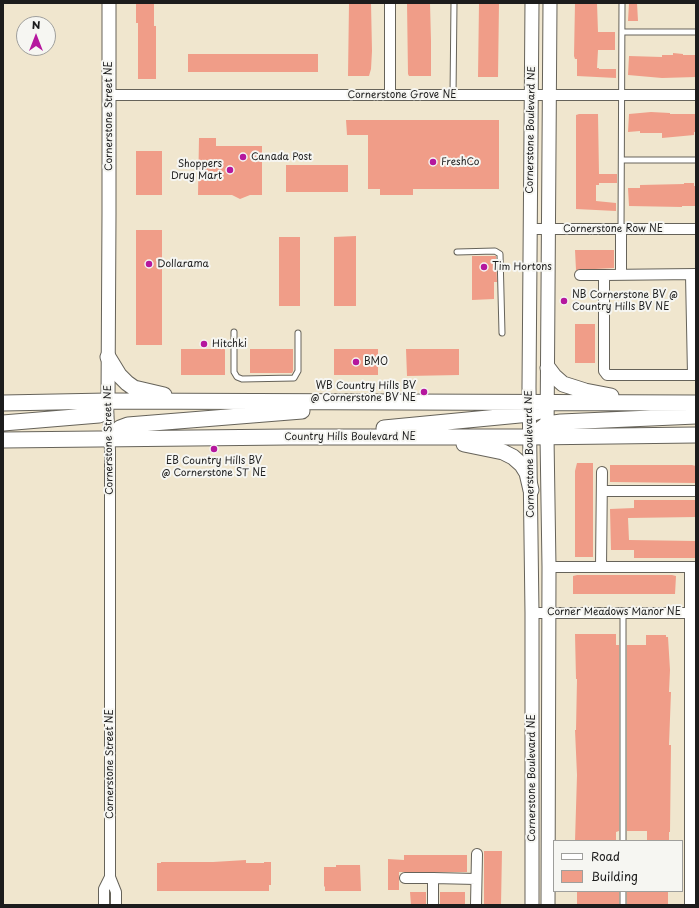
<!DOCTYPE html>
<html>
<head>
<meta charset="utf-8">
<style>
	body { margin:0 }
	#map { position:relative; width:699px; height:908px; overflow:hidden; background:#f0e6ce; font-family:"Playpen Sans",sans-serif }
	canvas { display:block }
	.frame { position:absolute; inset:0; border:4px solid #1c1c1c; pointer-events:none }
	.legend { position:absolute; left:553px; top:840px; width:130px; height:52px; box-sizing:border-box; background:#f6f6f2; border:1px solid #9f9f9c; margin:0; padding:5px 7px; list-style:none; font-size:12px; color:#1c1c1c }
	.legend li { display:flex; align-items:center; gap:8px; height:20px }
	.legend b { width:20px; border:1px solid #9f9f9c }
	.north { position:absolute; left:16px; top:16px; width:40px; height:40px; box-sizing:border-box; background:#f6f6f2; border:1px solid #9f9f9c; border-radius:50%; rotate:0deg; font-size:11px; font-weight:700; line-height:16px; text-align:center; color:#1c1c1c }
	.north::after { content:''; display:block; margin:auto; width:14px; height:18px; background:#b5179e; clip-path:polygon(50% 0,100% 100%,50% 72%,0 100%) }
</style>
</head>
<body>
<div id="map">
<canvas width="699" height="908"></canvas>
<div class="frame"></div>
<ul class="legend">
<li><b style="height:5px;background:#fff"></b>Road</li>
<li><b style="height:11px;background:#f09d88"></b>Building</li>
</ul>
<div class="north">N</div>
</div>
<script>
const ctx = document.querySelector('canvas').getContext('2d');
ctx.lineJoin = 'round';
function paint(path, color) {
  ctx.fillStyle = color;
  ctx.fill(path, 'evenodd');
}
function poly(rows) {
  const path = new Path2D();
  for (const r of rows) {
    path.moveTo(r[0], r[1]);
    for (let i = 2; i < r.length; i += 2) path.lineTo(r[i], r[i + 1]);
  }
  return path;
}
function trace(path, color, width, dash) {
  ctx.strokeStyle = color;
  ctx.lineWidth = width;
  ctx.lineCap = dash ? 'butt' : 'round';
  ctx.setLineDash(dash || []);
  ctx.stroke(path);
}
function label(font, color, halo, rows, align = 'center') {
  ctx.font = font + ' "Playpen Sans",sans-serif';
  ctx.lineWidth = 4;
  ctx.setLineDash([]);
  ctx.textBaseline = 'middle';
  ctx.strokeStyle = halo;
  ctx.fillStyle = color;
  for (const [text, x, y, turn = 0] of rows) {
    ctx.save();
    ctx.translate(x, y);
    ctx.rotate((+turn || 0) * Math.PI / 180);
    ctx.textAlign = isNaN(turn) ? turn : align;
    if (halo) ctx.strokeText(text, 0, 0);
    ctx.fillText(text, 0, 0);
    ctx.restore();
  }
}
paint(poly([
	[136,3,154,3,154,26,156,26,156,79,138,79,138,23,136,23],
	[349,3,371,3,372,51,371,69,369,76,348,76],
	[407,3,430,3,431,41,431,76,409,76,408,74],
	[479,3,499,3,498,77,478,77],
	[575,3,597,3,598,32,615,32,615,50,598,50,597,68,599,68,599,69,616,69,616,78,577,76,577,59,575,59,574,56],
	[629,3,637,3,638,21,628,21],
	[673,53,683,54,683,55,696,55,696,77,662,78,628,75,629,56,662,57,662,55,673,55],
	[188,54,318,54,318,72,188,72],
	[651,112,670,113,670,114,696,114,696,132,694,132,694,135,662,138,662,133,640,133,640,131,628,132,629,114],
	[579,114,598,114,599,174,617,174,617,183,599,183,599,185,596,185,596,201,616,203,616,211,576,209,576,115],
	[346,120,499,120,499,189,413,189,413,195,380,195,380,189,368,189,368,135,347,135],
	[199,138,216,138,216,146,262,146,262,195,250,195,240,199,232,195,198,195],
	[136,151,162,151,162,195,136,195],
	[286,165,348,165,348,192,286,192],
	[684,183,694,183,694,186,696,186,696,206,682,206,682,207,629,206,628,188,640,188,640,185,684,184],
	[136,230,162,230,162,345,136,345],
	[356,236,356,306,334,306,334,237],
	[279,237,300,237,300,306,279,306],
	[575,250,614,250,614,268,576,270],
	[472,256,496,256,497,282,494,282,494,299,472,300],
	[575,324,595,324,595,363,575,363],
	[181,349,225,349,225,375,181,375],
	[250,349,293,349,293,371,292,373,250,373],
	[334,349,378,349,378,375,334,375],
	[406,349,459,349,459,375,407,376],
	[577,463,593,463,593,557,575,557,575,471],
	[610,465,692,465,696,466,696,483,610,482],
	[634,500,696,500,696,517,628,518,629,540,696,541,696,558,634,558,634,550,611,550,610,509,634,508],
	[577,575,672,575,676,576,675,594,573,594,573,576],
	[575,634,616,634,616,645,619,645,619,831,616,832,616,841,575,841,577,775,575,730,576,730,577,679,576,679],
	[646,635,666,635,666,637,668,637,670,670,669,692,671,692,669,745,671,745,670,832,669,832,669,841,647,841,647,831,627,831,627,645,646,645],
	[484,851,502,851,501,905,484,905],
	[404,855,467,855,467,872,399,872,399,890,388,890,388,859,404,860],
	[246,860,246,863,264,863,264,862,271,862,271,885,269,885,269,891,157,891,157,863,161,863,161,862,213,862],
	[336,865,360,865,361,891,325,891,325,886,324,887,324,867,336,867],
	[577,891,619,891,619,905,577,905],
	[627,891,668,891,668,905,627,905],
	[410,892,426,892,426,905,411,905],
	[440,892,465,892,465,905,440,905]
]), '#f09d88');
const service = poly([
	[622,32,696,32],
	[453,95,454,3],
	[622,160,696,160],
	[621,229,622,3],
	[457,252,495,251,500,254,502,333],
	[234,332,234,372,237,377,242,379,294,378,298,371,298,333],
	[623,841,623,613],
	[623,905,623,891]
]);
const minor = poly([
	[390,3,390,95],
	[108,95,696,95],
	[529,229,696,229],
	[621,229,621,275],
	[696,274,604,275,604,371,607,375,696,375],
	[580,275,604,275],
	[691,275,693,375],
	[108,404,110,451,110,877,116,892,116,905],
	[602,491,696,491],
	[549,567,695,567],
	[601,567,602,472],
	[532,613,696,613],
	[405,878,433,878],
	[104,905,104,889,110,877],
	[433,905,433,878,476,879],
	[476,905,477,854],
	[690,905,690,567]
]);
const tertiary = poly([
	[108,401,109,213,109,3],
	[532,905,532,613,529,387,532,3],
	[548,905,549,567,547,437,550,3]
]);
const secondary = poly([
	[108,357,119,375,127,383,134,388,164,395],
	[548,368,554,376,563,384,585,391,611,396],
	[3,403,108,401,696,403],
	[3,423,99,415,104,412,108,401],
	[384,428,530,414,543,410,548,403],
	[530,437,547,424,561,422,696,416],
	[110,439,120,428,128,425,302,411],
	[3,440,288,437,530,437,696,435],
	[464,444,503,452,513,457,522,465,527,473,531,490]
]);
trace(service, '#66635a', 7);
trace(minor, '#66635a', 12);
trace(tertiary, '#66635a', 15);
trace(secondary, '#66635a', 17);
trace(service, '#fff', 5);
trace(minor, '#fff', 10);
trace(tertiary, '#fff', 13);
trace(secondary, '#fff', 15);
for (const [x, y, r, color] of [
	[243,157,4,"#b5179e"],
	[433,162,4,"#b5179e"],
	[230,170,4,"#b5179e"],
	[149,264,4,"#b5179e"],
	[484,267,4,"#b5179e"],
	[564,301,4,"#b5179e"],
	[204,344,4,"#b5179e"],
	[356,362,4,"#b5179e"],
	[424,392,4,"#b5179e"],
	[214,449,4,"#b5179e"]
]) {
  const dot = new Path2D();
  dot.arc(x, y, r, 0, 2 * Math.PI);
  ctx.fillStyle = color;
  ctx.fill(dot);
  trace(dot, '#f6f6f2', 1.5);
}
label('10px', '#1c1c1c', '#f6f6f2', [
	["Cornerstone Grove NE",402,95],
	["Cornerstone Street NE",109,116,-90],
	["Cornerstone Boulevard NE",531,130,-89],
	["Cornerstone Row NE",613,229],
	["Country Hills Boulevard NE",350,437],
	["Cornerstone Street NE",109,440,-91],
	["Cornerstone Boulevard NE",530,454,-91],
	["Corner Meadows Manor NE",614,612],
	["Cornerstone Street NE",110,764,-90],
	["Cornerstone Boulevard NE",532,778,-90]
]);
label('10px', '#1c1c1c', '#f6f6f2', [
	["Canada Post",251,157],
	["FreshCo",441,162],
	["Shoppers",222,164,"right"],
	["Drug Mart",222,176,"right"],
	["Dollarama",157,264],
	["Tim Hortons",492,267],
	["NB Cornerstone BV @",572,295],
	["Country Hills BV NE",572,307],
	["Hitchki",212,344],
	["BMO",364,362],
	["WB Country Hills BV",416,386,"right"],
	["@ Cornerstone BV NE",416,398,"right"],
	["EB Country Hills BV",214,461,"center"],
	["@ Cornerstone ST NE",214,473,"center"]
], 'left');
</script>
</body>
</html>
